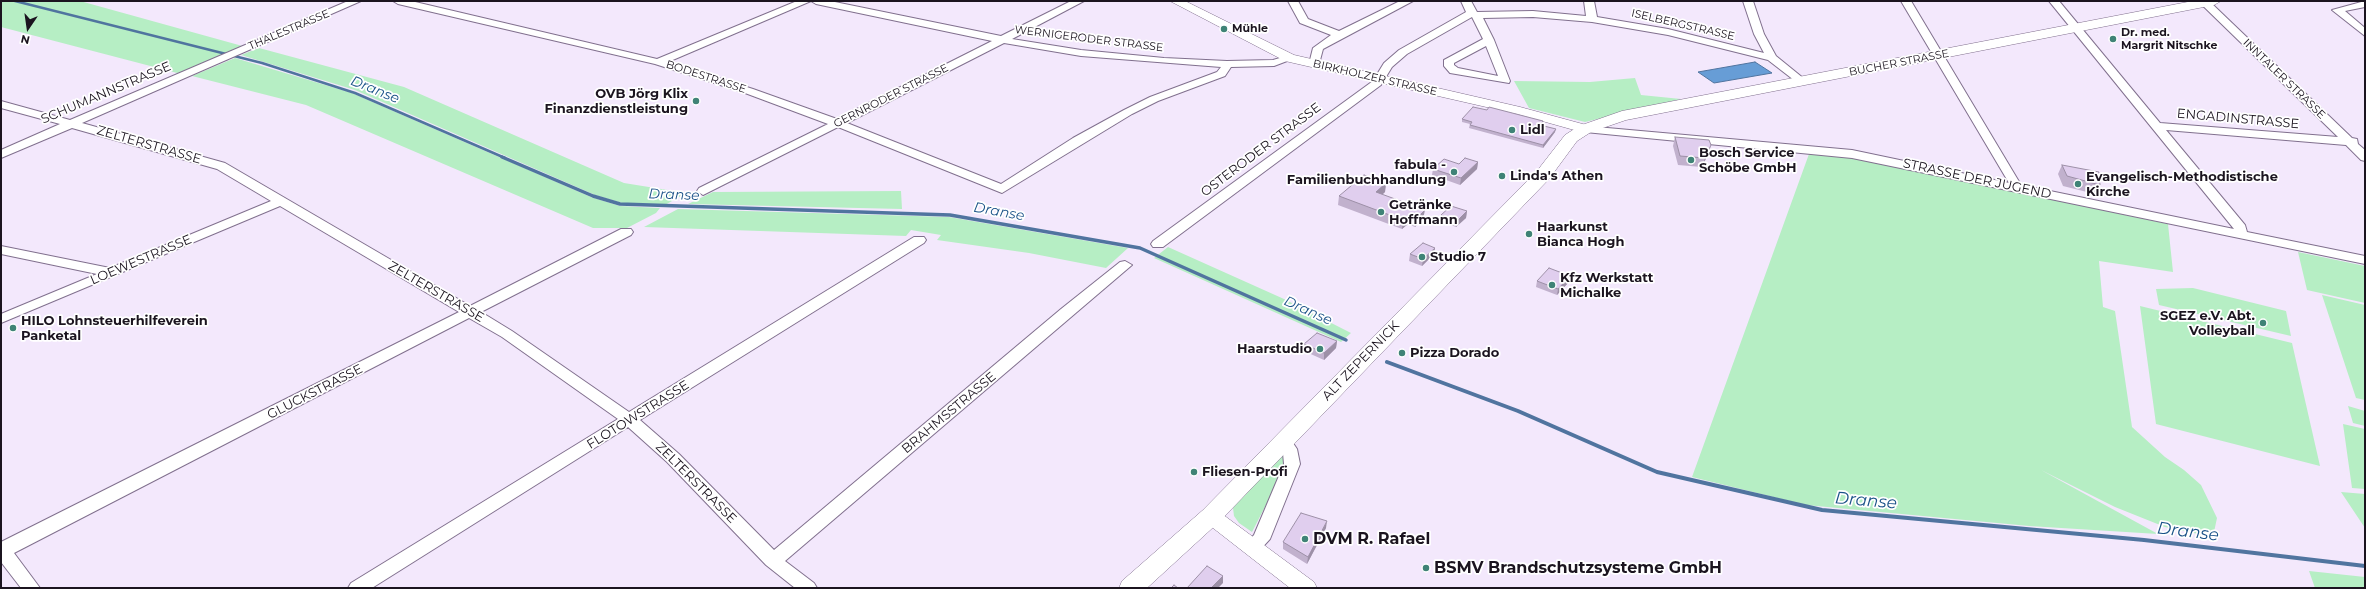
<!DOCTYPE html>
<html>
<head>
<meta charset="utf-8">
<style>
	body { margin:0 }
	#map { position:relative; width:2366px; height:589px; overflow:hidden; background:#f3e8fc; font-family:Montserrat,sans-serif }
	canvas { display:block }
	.frame { position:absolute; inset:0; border:2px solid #1b141f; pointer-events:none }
	.north { position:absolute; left:8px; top:8px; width:40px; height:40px; -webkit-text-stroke:3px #fff; paint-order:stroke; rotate:193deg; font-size:11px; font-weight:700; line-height:16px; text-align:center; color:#1b141f }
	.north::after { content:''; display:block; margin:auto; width:14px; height:18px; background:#1b141f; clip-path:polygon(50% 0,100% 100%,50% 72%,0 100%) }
</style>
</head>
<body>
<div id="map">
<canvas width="2366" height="589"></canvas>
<div class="frame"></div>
<div class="north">N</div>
</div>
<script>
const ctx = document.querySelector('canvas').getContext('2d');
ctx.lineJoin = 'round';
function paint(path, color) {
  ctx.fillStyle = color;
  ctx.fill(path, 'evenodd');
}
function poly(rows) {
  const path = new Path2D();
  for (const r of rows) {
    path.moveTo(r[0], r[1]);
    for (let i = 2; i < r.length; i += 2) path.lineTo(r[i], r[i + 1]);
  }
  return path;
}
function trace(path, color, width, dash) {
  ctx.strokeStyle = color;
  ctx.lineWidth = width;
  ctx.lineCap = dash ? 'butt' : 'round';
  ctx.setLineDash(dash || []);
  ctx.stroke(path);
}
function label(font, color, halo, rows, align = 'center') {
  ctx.font = font + ' Montserrat,sans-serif';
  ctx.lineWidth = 3.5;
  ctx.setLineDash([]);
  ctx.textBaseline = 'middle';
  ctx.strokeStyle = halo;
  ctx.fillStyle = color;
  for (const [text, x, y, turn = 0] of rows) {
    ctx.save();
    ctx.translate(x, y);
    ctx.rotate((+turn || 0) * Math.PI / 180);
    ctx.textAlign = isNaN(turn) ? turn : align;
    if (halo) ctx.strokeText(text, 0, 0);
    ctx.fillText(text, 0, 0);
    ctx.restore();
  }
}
paint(poly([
	[1,1,80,1,246,47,181,74,1,27],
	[259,48,404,87,624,183,686,193,665,205,622,203,595,195,355,90,241,55],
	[235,58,352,93,591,197,620,206,660,208,656,213,627,228,593,228,306,105,192,76],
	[1635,78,1641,95,1681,99,1585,122,1529,108,1514,81,1590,82],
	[1809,154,1857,158,2168,224,2173,272,2099,261,2103,307,2115,311,2132,427,2165,457,2184,470,2201,485,2217,518,2214,532,2208,536,2165,527,2115,507,2041,470,2158,534,2029,526,1806,505,1692,477],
	[901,191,902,209,688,204,713,192],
	[678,209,949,217,1128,248,1106,268,1029,253,937,240,941,235,911,230,906,236,644,227],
	[1168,247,1284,299,1351,333,1341,342,1154,258],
	[2298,252,2365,266,2365,303,2307,290],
	[2193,288,2286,311,2291,336,2159,305,2156,289],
	[2322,295,2365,305,2365,400,2356,398],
	[2140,306,2292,343,2320,466,2156,424],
	[2348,406,2365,411,2365,426,2353,423],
	[2343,424,2365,429,2365,489,2352,488],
	[1281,453,1286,454,1285,461,1269,499,1252,532,1239,523,1234,516,1233,508],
	[2341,492,2365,494,2365,528],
	[2309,571,2365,577,2365,588,2315,588]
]), '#b6eec4');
const water = poly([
	[1755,62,1772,73,1714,83,1698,72,1755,62]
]);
paint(water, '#679dd6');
trace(water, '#50749f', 1);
trace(poly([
	[15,1,262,63,355,93,505,158]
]), '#50749f', 2.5);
trace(poly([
	[502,157,593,196,620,204,950,215,1140,248,1346,340]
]), '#50749f', 3.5);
trace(poly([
	[1387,362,1518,411,1657,472,1822,510,2144,540,2365,566]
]), '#50749f', 4);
const minor = poly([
	[348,1,361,1,82,123,225,163,470,306,621,229,631,229,633,232,631,235,481,312,512,331,629,412,914,237,924,237,926,240,924,243,640,420,679,454,774,550,1061,309,1120,262,1125,261,1132,265,785,561,814,583,817,588,795,588,766,565,667,462,628,427,372,588,348,588,351,583,618,419,502,337,469,318,14,553,40,588,21,588,1,562,1,542,459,312,280,206,1,323,1,314,97,274,1,254,1,246,110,268,271,201,217,169,72,128,1,158,1,150,60,124,1,108,1,101,70,120,348,1],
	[393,1,411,1,657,59,797,1,811,1,668,62,753,89,837,119,992,41,816,4,811,1,830,1,1001,36,1071,1,1084,1,1012,39,1081,50,1164,58,1227,61,1273,60,1290,55,1295,58,1274,66,1231,67,1225,76,1158,101,1132,114,1002,193,838,127,703,195,697,191,699,188,828,124,745,93,655,64,398,4,393,1],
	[1004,43,1081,56,1221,67,1217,72,1150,97,1124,110,1073,138,1001,184,847,123,1004,43],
	[1288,1,1298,1,1308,19,1339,31,1400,1,1413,1,1323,49,1319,64,1314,67,1309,64,1313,48,1331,35,1300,23,1288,1],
	[1461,1,1471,1,1477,12,1533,11,1586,16,1584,1,1594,1,1597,17,1668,29,1764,53,1754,34,1743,1,1753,1,1764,34,1776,56,1808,82,1807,84,1799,84,1768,60,1668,35,1592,22,1533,17,1483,18,1494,40,1510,81,1509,83,1450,73,1444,66,1444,60,1483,39,1472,17,1407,54,1392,67,1381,85,1163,247,1153,247,1151,244,1153,241,1373,81,1384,63,1399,50,1466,12,1461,1],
	[1486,46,1498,76,1458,68,1454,65,1454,63,1486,46],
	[1901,1,1911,1,2021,185,2234,229,2049,1,2059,1,2160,123,2338,137,2198,1,2209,1,2352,138,2357,139,2358,144,2365,150,2365,161,2361,160,2346,145,2166,130,2245,225,2247,232,2365,256,2365,264,1852,158,1585,132,1579,129,1585,126,1852,150,2009,183,1901,1],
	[2365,1,2365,7,2345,11,2365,28,2365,36,2332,10,2365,1],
	[1283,435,1289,437,1297,449,1300,464,1270,539,1259,551,1253,553,1247,551,1244,546,1254,535,1284,464,1283,453,1275,441,1277,437,1283,435]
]);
const tertiary = poly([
	[1170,1,1185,1,1294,55,1520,107,1590,126,1592,129,1585,133,1517,114,1285,61,1170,1],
	[1211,508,1218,511,1314,582,1317,588,1290,588,1204,521,1201,516,1204,511,1211,508]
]);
const secondary = poly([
	[2193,1,2221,1,2214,5,1626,120,1591,132,1577,141,1549,179,1219,522,1147,588,1119,588,1122,581,1203,510,1537,171,1565,135,1579,126,1622,111,2193,1]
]);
trace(minor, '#81708e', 2);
trace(tertiary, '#81708e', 1);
trace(secondary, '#81708e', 1);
paint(minor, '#fff');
paint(tertiary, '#fff');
paint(secondary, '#fff');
paint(poly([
	[1487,110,1543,121,1542,125,1555,132,1543,148,1469,128,1470,124,1462,122,1462,119],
	[1675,137,1708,154,1702,167,1678,165,1673,146],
	[1478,162,1477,169,1460,185,1432,175,1433,169,1459,164],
	[2062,165,2100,185,2095,194,2063,186,2058,174],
	[1386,183,1385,192,1382,195,1423,219,1415,227,1408,224,1402,229,1338,205,1339,196],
	[1467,211,1466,218,1456,227,1440,221,1441,215],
	[1435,248,1434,254,1422,266,1409,261,1410,254],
	[1570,276,1568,283,1557,295,1536,287,1537,281],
	[1337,341,1336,348,1324,360,1304,351,1304,344],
	[1326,528,1307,564,1283,549,1283,542]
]), '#c1b1cd');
paint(poly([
	[1556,129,1555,132,1543,148,1543,145],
	[1711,145,1708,154,1702,167,1705,158],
	[1478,162,1477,169,1460,185,1461,178],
	[1386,183,1385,192,1375,201,1376,192],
	[1425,210,1423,219,1415,227,1417,218],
	[1467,211,1466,218,1456,227,1457,221],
	[1409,215,1408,224,1402,229,1403,220],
	[1435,248,1434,254,1422,266,1423,259],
	[1570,276,1568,283,1557,295,1558,289],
	[1337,341,1336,348,1324,360,1324,353],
	[1327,521,1326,528,1307,564,1308,557],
	[1223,576,1223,583,1218,588,1211,588]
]), '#9d90a7');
const building = poly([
	[1473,107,1487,110,1489,107,1543,121,1540,125,1556,129,1543,145,1470,125,1472,122,1462,119,1473,107],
	[1675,137,1709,140,1711,145,1705,158,1680,156,1675,137],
	[1465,158,1478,162,1461,178,1433,169,1444,159,1459,164,1465,158],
	[2062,165,2099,172,2100,185,2067,176,2062,165],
	[1364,175,1386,183,1376,192,1425,210,1417,218,1409,215,1403,220,1339,196,1364,175],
	[1451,206,1467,211,1457,221,1441,215,1451,206],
	[1423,243,1435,248,1423,259,1410,254,1423,243],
	[1549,268,1570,276,1558,289,1537,281,1549,268],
	[1317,333,1337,341,1324,353,1304,344,1317,333],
	[1301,513,1327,521,1308,557,1283,542,1301,513],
	[1207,566,1223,576,1211,588,1187,588,1207,566],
	[1174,585,1178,588,1171,588,1174,585]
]);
paint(building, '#e0ceee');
trace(building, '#9d90a7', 1);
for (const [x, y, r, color] of [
	[1224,29,4,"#3f8376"],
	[2113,39,4,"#3f8376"],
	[696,101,4,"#3f8376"],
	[1512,130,4,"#3f8376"],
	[1691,160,4,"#3f8376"],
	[1454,172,4,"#3f8376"],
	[1502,176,4,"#3f8376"],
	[2078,184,4,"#3f8376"],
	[1381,212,4,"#3f8376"],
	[1529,234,4,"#3f8376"],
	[1422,257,4,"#3f8376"],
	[1552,285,4,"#3f8376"],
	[2263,323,4,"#3f8376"],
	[13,328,4,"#3f8376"],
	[1320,349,4,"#3f8376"],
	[1402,353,4,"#3f8376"],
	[1194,472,4,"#3f8376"],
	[1305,539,4,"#3f8376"],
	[1426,568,4,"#3f8376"]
]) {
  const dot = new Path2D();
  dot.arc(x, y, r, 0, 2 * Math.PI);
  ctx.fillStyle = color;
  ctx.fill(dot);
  trace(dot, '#fff', 1.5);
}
label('11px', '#1b141f', '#fff', [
	["ISELBERGSTRASSE",1683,25,13],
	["THALESTRASSE",289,30,-23],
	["WERNIGERODER STRASSE",1089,39,7],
	["BUCHER STRASSE",1899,63,-11],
	["BODESTRASSE",706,77,18],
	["BIRKHOLZER STRASSE",1375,78,13],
	["INNTALER STRASSE",2284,79,44],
	["GERNRODER STRASSE",891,96,-27]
]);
label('bold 11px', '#1b141f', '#fff', [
	["Mühle",1232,29],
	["Dr. med.",2121,33],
	["Margrit Nitschke",2121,46]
], 'left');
label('13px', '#1b141f', '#fff', [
	["SCHUMANNSTRASSE",106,93,-23],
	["ENGADINSTRASSE",2238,119,5],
	["ZELTERSTRASSE",149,145,16],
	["OSTERODER STRASSE",1261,150,-37],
	["STRASSE DER JUGEND",1977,179,12],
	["LOEWESTRASSE",141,260,-23],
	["ZELTERSTRASSE",436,292,30],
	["ALT ZEPERNICK",1361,361,-46],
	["GLUCKSTRASSE",315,392,-27],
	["BRAHMSSTRASSE",949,413,-40],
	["FLOTOWSTRASSE",638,415,-32],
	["ZELTERSTRASSE",696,483,45]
]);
label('bold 13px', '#1b141f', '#fff', [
	["OVB Jörg Klix",688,94,"right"],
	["Finanzdienstleistung",688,109,"right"],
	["Lidl",1520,130],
	["Bosch Service",1699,153],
	["Schöbe GmbH",1699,168],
	["fabula -",1446,165,"right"],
	["Familienbuchhandlung",1446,180,"right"],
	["Linda's Athen",1510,176],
	["Evangelisch-Methodistische",2086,177],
	["Kirche",2086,192],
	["Getränke",1389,205],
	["Hoffmann",1389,220],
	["Haarkunst",1537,227],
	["Bianca Hogh",1537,242],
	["Studio 7",1430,257],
	["Kfz Werkstatt",1560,278],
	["Michalke",1560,293],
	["SGEZ e.V. Abt.",2255,316,"right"],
	["Volleyball",2255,331,"right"],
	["HILO Lohnsteuerhilfeverein",21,321],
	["Panketal",21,336],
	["Haarstudio",1312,349,"right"],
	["Pizza Dorado",1410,353],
	["Fliesen-Profi",1202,472]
], 'left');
label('italic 14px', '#1a5288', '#fff', [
	["Dranse",375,90,22],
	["Dranse",674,195,2],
	["Dranse",999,212,10],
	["Dranse",1308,311,24]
]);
label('bold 16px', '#1b141f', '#fff', [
	["DVM R. Rafael",1313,539],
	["BSMV Brandschutzsysteme GmbH",1434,568]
], 'left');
label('italic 17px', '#1a5288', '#fff', [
	["Dranse",1866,501,5],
	["Dranse",2188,532,7]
]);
</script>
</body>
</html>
